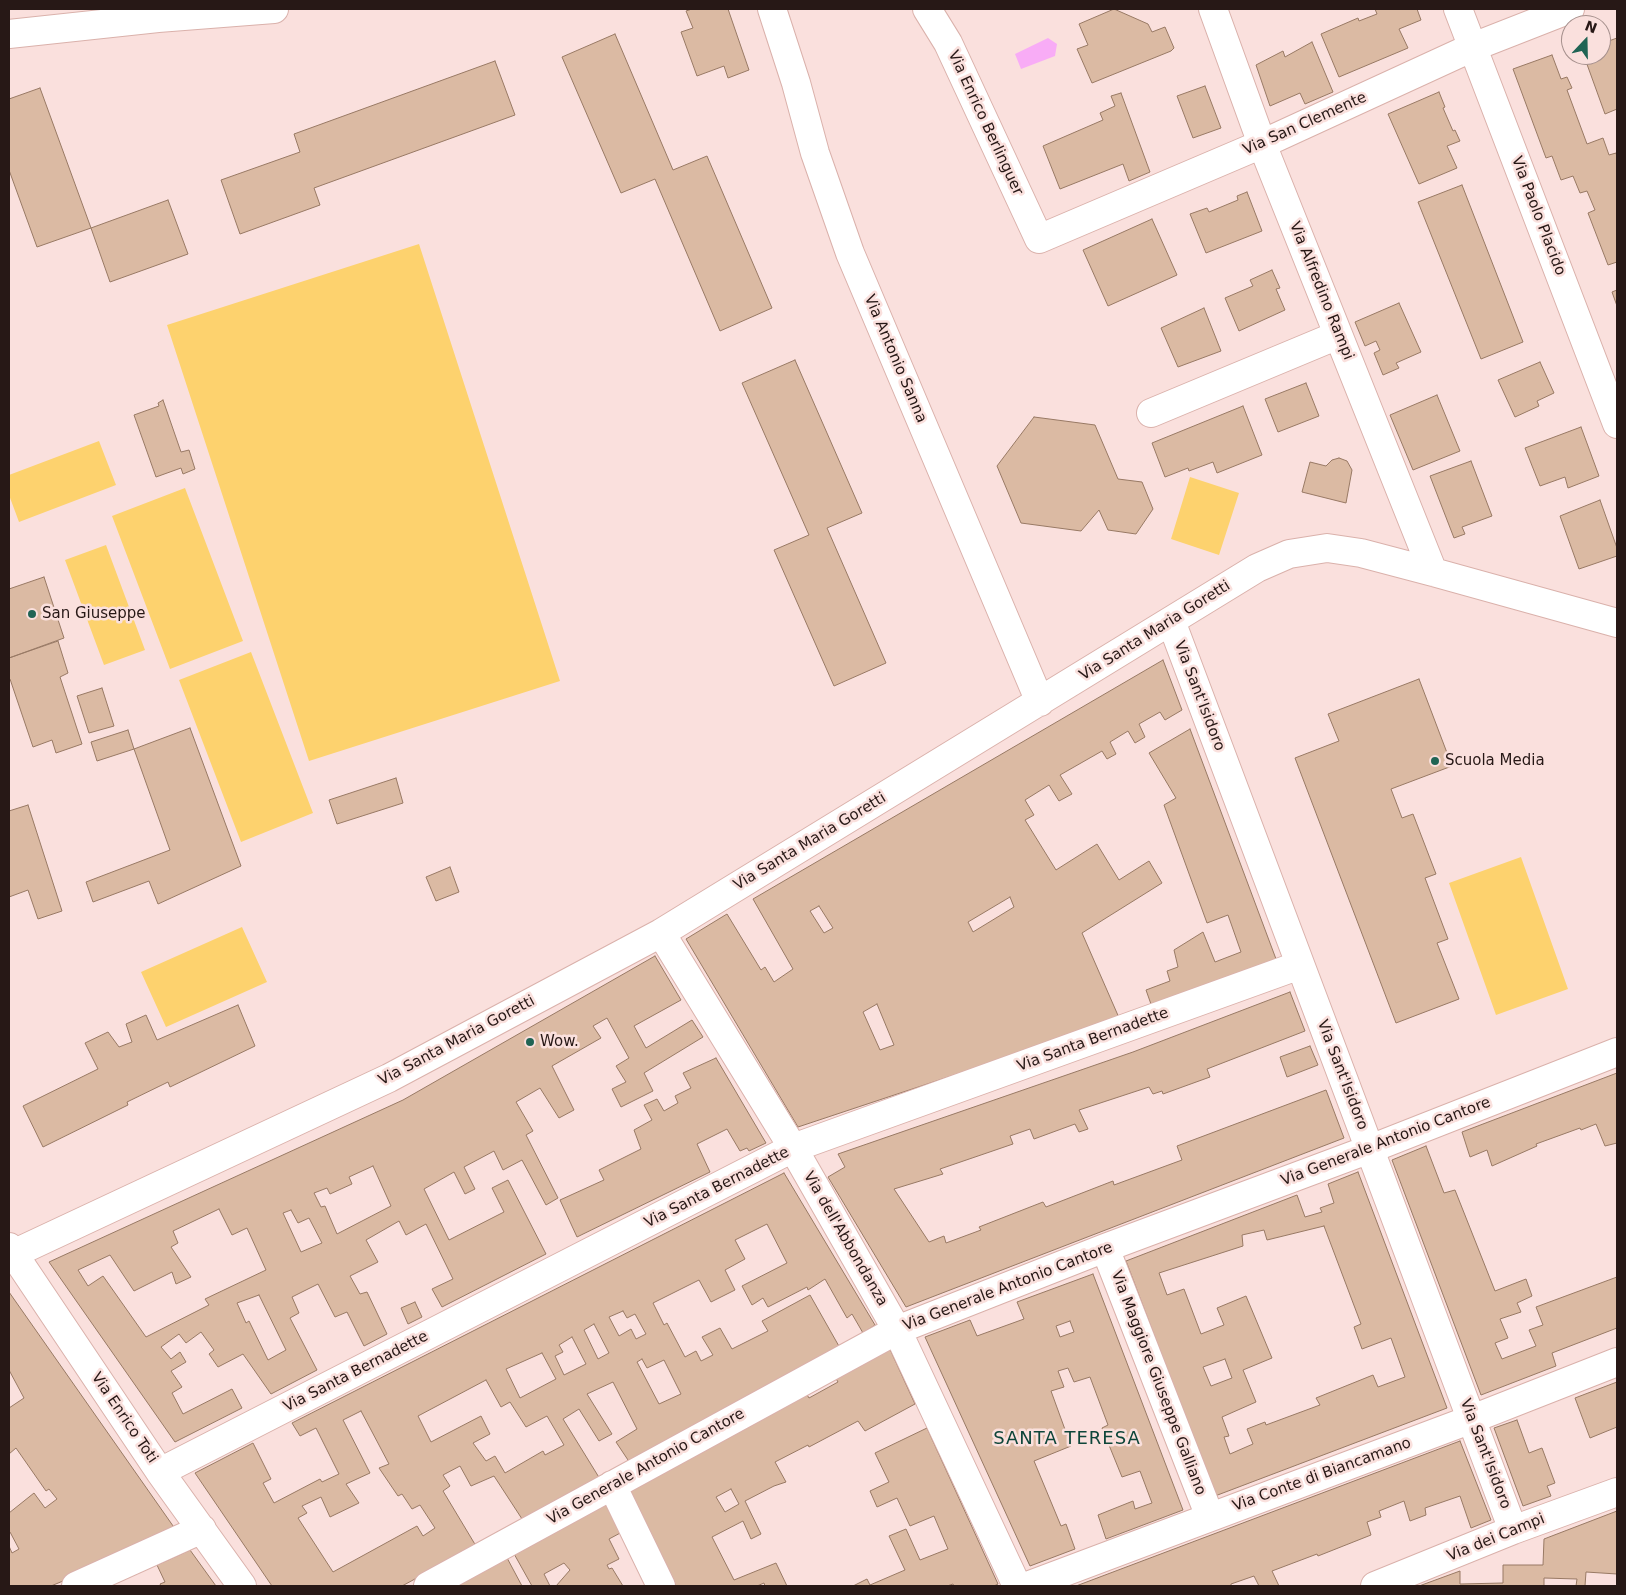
<!DOCTYPE html>
<html>
<head>
<meta charset="utf-8">
<style>
	body { margin:0 }
	#map { position:relative; width:1626px; height:1595px; overflow:hidden; background:#fae0dd; font-family:"DejaVu Sans",sans-serif }
	canvas { display:block }
	.frame { position:absolute; inset:0; border:10px solid #271816; pointer-events:none }
	.north { position:absolute; left:1561px; top:15px; width:50px; height:50px; box-sizing:border-box; background:#fae0dd; border:1px solid #a6908d; border-radius:50%; rotate:21deg; font-size:14px; font-weight:700; line-height:20px; text-align:center; color:#271816 }
	.north::after { content:''; display:block; margin:auto; width:18px; height:22px; background:#206454; clip-path:polygon(50% 0,100% 100%,50% 72%,0 100%) }
</style>
</head>
<body>
<div id="map">
<canvas width="1626" height="1595"></canvas>
<div class="frame"></div>
<div class="north">N</div>
</div>
<script>
const ctx = document.querySelector('canvas').getContext('2d');
ctx.lineJoin = 'round';
function paint(path, color) {
  ctx.fillStyle = color;
  ctx.fill(path, 'evenodd');
}
function poly(rows) {
  const path = new Path2D();
  for (const r of rows) {
    path.moveTo(r[0], r[1]);
    for (let i = 2; i < r.length; i += 2) path.lineTo(r[i], r[i + 1]);
  }
  return path;
}
function trace(path, color, width, dash) {
  ctx.strokeStyle = color;
  ctx.lineWidth = width;
  ctx.lineCap = dash ? 'butt' : 'round';
  ctx.setLineDash(dash || []);
  ctx.stroke(path);
}
function label(font, color, halo, rows, align = 'center') {
  ctx.font = font + ' "DejaVu Sans",sans-serif';
  ctx.lineWidth = 5;
  ctx.setLineDash([]);
  ctx.textBaseline = 'middle';
  ctx.strokeStyle = halo;
  ctx.fillStyle = color;
  for (const [text, x, y, turn = 0] of rows) {
    ctx.save();
    ctx.translate(x, y);
    ctx.rotate((+turn || 0) * Math.PI / 180);
    ctx.textAlign = isNaN(turn) ? turn : align;
    if (halo) ctx.strokeText(text, 0, 0);
    ctx.fillText(text, 0, 0);
    ctx.restore();
  }
}
paint(poly([
	[419,244,560,681,309,761,167,325],
	[99,441,116,485,19,522,9,495,9,475],
	[1190,477,1239,493,1219,555,1171,539],
	[185,488,243,641,170,669,112,516],
	[106,545,145,650,104,665,65,560],
	[251,652,313,813,241,842,179,680],
	[1521,857,1568,989,1496,1015,1449,883],
	[242,927,267,982,166,1027,141,972]
]), '#fdd26e');
paint(poly([
	[1048,38,1057,44,1055,56,1021,69,1015,54]
]), '#f8acf6');
const building = poly([
	[692,9,728,9,749,70,728,78,724,66,697,76,681,32,693,28,686,11,692,9],
	[1114,9,1148,24,1152,32,1165,27,1174,48,1171,51,1092,83,1077,49,1088,45,1079,24,1114,9],
	[1375,9,1417,9,1421,20,1399,29,1408,48,1339,77,1321,34,1358,18,1359,21,1377,14,1375,9],
	[615,34,673,170,707,156,772,308,720,331,655,179,621,193,562,57,615,34],
	[1617,38,1617,109,1605,114,1584,56,1601,55,1601,50,1608,48,1606,42,1617,38],
	[1312,42,1333,92,1305,104,1300,93,1270,106,1256,65,1283,51,1285,57,1312,42],
	[1552,55,1561,79,1567,77,1572,88,1567,90,1587,144,1603,138,1609,155,1616,153,1617,157,1617,262,1608,265,1588,213,1595,210,1587,191,1580,193,1573,176,1561,180,1552,156,1546,158,1513,69,1552,55],
	[495,61,515,115,314,188,320,205,240,234,221,180,300,152,294,134,495,61],
	[1205,86,1221,128,1193,138,1177,96,1205,86],
	[40,88,91,228,37,247,9,170,9,99,40,88],
	[1439,92,1445,107,1443,108,1453,131,1455,130,1460,141,1447,146,1457,168,1419,184,1388,114,1439,92],
	[1121,93,1150,172,1129,181,1123,164,1060,189,1043,146,1103,120,1100,113,1115,106,1111,96,1121,93],
	[1462,185,1523,342,1481,359,1418,202,1462,185],
	[1247,192,1262,231,1206,253,1190,214,1207,208,1209,212,1238,200,1237,196,1247,192],
	[168,200,188,254,110,282,91,228,168,200],
	[1152,219,1177,275,1108,306,1083,250,1152,219],
	[1272,270,1280,288,1276,289,1285,310,1239,331,1225,298,1253,286,1250,280,1272,270],
	[1617,290,1617,306,1612,292,1617,290],
	[1399,303,1421,352,1396,363,1399,368,1383,375,1374,353,1380,350,1376,341,1365,346,1355,322,1399,303],
	[1204,308,1221,351,1178,367,1161,328,1204,308],
	[795,360,862,513,827,528,886,663,834,686,774,550,809,535,742,383,795,360],
	[1540,362,1554,393,1537,401,1539,406,1515,417,1498,380,1540,362],
	[1306,383,1319,416,1278,432,1265,399,1306,383],
	[1437,395,1460,451,1413,470,1390,415,1437,395],
	[163,400,181,452,189,450,195,469,183,474,181,468,156,477,134,415,159,406,158,403,163,400],
	[1243,406,1262,455,1217,473,1213,462,1189,471,1188,468,1165,477,1152,443,1243,406],
	[1034,417,1095,425,1118,479,1142,482,1153,509,1136,534,1108,530,1099,510,1081,531,1021,523,997,466,1034,417],
	[1581,427,1599,476,1568,488,1565,477,1540,486,1525,448,1581,427],
	[1339,458,1347,461,1352,470,1346,503,1302,492,1310,462,1326,466,1332,460,1339,458],
	[1471,461,1492,516,1462,527,1465,534,1454,538,1430,476,1471,461],
	[1600,500,1617,548,1617,556,1579,569,1560,516,1600,500],
	[44,577,64,638,9,658,9,589,44,577],
	[58,641,68,673,60,677,82,744,56,753,52,740,33,747,10,679,9,679,9,658,58,641],
	[1163,660,1182,710,1165,720,1160,712,1139,724,1145,737,1135,743,1128,731,1110,742,1116,754,1107,759,1102,751,1060,775,1072,794,1059,801,1049,785,1025,800,1034,815,1025,820,1056,870,1097,844,1119,880,1149,861,1162,883,1082,933,1120,1020,798,1127,686,939,727,914,761,970,765,967,774,982,793,969,753,899,1163,660],
	[1010,897,1014,907,973,932,968,922,1010,897],
	[819,906,833,928,824,933,810,911,819,906],
	[877,1004,894,1045,880,1050,863,1012,877,1004],
	[1419,679,1452,766,1391,789,1402,818,1413,814,1436,874,1425,878,1448,939,1437,943,1459,999,1396,1023,1295,758,1339,741,1328,714,1419,679],
	[102,688,114,726,89,733,77,696,102,688],
	[190,728,241,866,158,904,149,881,93,902,86,882,170,850,134,749,190,728],
	[1190,729,1276,959,1152,1007,1146,990,1170,981,1167,971,1178,967,1174,950,1203,932,1215,962,1241,952,1228,915,1207,923,1164,805,1176,798,1149,753,1190,729],
	[128,730,134,749,97,761,91,742,128,730],
	[396,778,403,803,337,824,329,800,396,778],
	[28,805,62,911,38,919,28,890,9,897,9,811,28,805],
	[450,867,459,892,436,901,426,877,450,867],
	[655,956,681,1000,634,1026,646,1048,692,1020,703,1037,644,1073,653,1091,621,1107,612,1089,626,1082,616,1066,629,1058,607,1018,593,1026,601,1038,552,1066,574,1110,559,1118,540,1088,516,1102,533,1131,526,1135,558,1198,546,1205,522,1160,503,1170,494,1151,464,1167,475,1189,465,1194,454,1172,424,1189,449,1240,504,1212,492,1188,508,1180,546,1254,442,1307,432,1289,453,1279,426,1224,406,1235,399,1221,366,1240,378,1262,350,1276,360,1294,367,1292,387,1334,364,1346,347,1312,335,1317,318,1284,292,1297,299,1313,290,1318,317,1370,271,1394,243,1354,218,1367,209,1354,214,1350,201,1332,186,1343,179,1334,161,1347,171,1359,180,1352,186,1362,171,1371,182,1387,172,1393,183,1414,232,1389,242,1408,175,1442,49,1262,403,1100,655,956],
	[373,1166,391,1206,337,1234,325,1206,321,1207,314,1193,327,1188,330,1194,352,1184,349,1177,373,1166],
	[219,1209,232,1235,247,1228,266,1270,205,1299,209,1305,146,1337,103,1276,88,1286,78,1270,110,1255,134,1291,172,1272,176,1284,191,1277,171,1247,178,1243,173,1231,219,1209],
	[291,1210,298,1223,309,1218,322,1243,301,1252,283,1213,291,1210],
	[259,1295,286,1350,268,1360,249,1321,246,1323,237,1303,259,1295],
	[1290,992,1305,1031,1207,1069,1210,1077,1163,1094,1162,1091,1153,1094,1149,1087,1079,1110,1088,1129,1079,1132,1075,1124,1034,1139,1030,1129,1010,1136,1013,1144,940,1169,943,1174,894,1189,929,1242,944,1236,946,1243,981,1230,979,1227,1043,1202,1046,1207,1113,1181,1114,1185,1182,1160,1177,1146,1326,1090,1344,1138,906,1307,828,1177,845,1167,838,1154,1133,1052,1290,992],
	[238,1005,255,1046,170,1087,168,1082,127,1102,128,1105,43,1147,23,1106,98,1069,85,1043,108,1032,119,1047,132,1042,126,1024,146,1015,157,1040,238,1005],
	[1310,1046,1318,1065,1287,1077,1280,1057,1310,1046],
	[716,1058,766,1143,749,1151,747,1148,740,1151,727,1129,697,1144,710,1172,577,1237,560,1200,604,1180,599,1170,641,1149,634,1130,652,1120,644,1105,657,1099,664,1111,678,1103,675,1096,691,1088,683,1073,716,1058],
	[1617,1073,1617,1143,1605,1146,1596,1124,1581,1130,1580,1128,1536,1144,1537,1146,1492,1166,1487,1150,1470,1157,1462,1132,1617,1073],
	[1426,1146,1444,1193,1455,1190,1495,1291,1526,1279,1532,1296,1517,1303,1521,1312,1500,1319,1508,1338,1495,1343,1502,1359,1536,1346,1529,1330,1543,1325,1536,1307,1617,1277,1617,1328,1552,1353,1556,1366,1481,1395,1392,1160,1426,1146],
	[1358,1172,1447,1408,1215,1496,1126,1261,1297,1195,1305,1217,1322,1212,1320,1208,1334,1203,1328,1184,1358,1172],
	[1324,1226,1361,1324,1354,1327,1362,1349,1391,1338,1405,1377,1378,1387,1373,1375,1316,1398,1320,1405,1266,1425,1265,1422,1247,1429,1253,1444,1230,1454,1224,1437,1229,1436,1222,1417,1256,1402,1243,1370,1272,1358,1246,1296,1217,1308,1224,1325,1201,1334,1184,1289,1167,1295,1159,1273,1243,1246,1242,1235,1264,1230,1267,1240,1324,1226],
	[1225,1359,1232,1378,1211,1386,1203,1367,1225,1359],
	[784,1173,875,1325,863,1333,852,1314,847,1318,825,1279,808,1290,807,1287,768,1307,763,1298,752,1305,742,1286,787,1263,767,1224,735,1240,745,1259,725,1270,735,1290,711,1302,699,1280,653,1303,664,1325,667,1323,685,1357,696,1351,701,1361,713,1355,702,1337,720,1328,732,1349,768,1331,762,1321,810,1295,840,1348,630,1463,616,1442,637,1429,613,1382,587,1394,612,1434,599,1441,579,1409,563,1419,600,1479,524,1522,494,1476,471,1486,460,1466,443,1475,450,1486,443,1491,476,1546,402,1586,272,1586,195,1473,253,1443,271,1479,263,1483,274,1503,320,1479,322,1482,339,1474,316,1428,300,1436,292,1423,784,1173],
	[623,1311,627,1318,635,1314,646,1334,636,1339,631,1329,619,1336,609,1317,623,1311],
	[594,1324,609,1353,598,1359,584,1330,594,1324],
	[572,1337,586,1364,564,1375,555,1356,563,1352,559,1345,572,1337],
	[542,1353,556,1379,520,1398,506,1369,542,1353],
	[642,1359,647,1368,664,1360,681,1394,659,1404,637,1362,642,1359],
	[486,1380,501,1407,510,1402,526,1427,547,1416,564,1445,545,1455,543,1451,505,1473,495,1456,486,1461,473,1443,490,1434,481,1416,431,1442,418,1416,486,1380],
	[361,1411,389,1464,379,1468,398,1496,402,1494,412,1509,420,1505,435,1528,423,1536,417,1526,333,1572,298,1518,307,1513,302,1506,321,1497,330,1517,359,1503,346,1484,370,1473,343,1420,361,1411],
	[1093,1274,1183,1510,1106,1539,1098,1515,1133,1501,1135,1509,1152,1503,1140,1471,1122,1477,1102,1428,1108,1425,1090,1377,1074,1382,1068,1368,1058,1371,1064,1387,1051,1391,1071,1446,1034,1461,1061,1526,1066,1524,1075,1549,1030,1566,925,1337,970,1320,977,1336,1024,1319,1017,1302,1093,1274],
	[1070,1321,1074,1332,1060,1337,1056,1326,1070,1321],
	[9,1292,178,1533,51,1586,9,1586,9,1546,12,1553,19,1549,10,1532,9,1532,9,1513,34,1493,45,1508,57,1499,49,1489,46,1491,16,1448,9,1454,9,1408,24,1398,9,1370,9,1292],
	[415,1302,422,1317,408,1324,401,1308,415,1302],
	[889,1347,915,1404,865,1431,858,1421,809,1447,808,1445,775,1462,786,1482,774,1486,745,1501,761,1534,751,1539,743,1521,712,1537,734,1580,776,1563,787,1586,765,1586,764,1583,757,1586,676,1586,629,1489,806,1393,809,1398,838,1382,835,1377,889,1347],
	[731,1489,739,1504,725,1512,716,1497,731,1489],
	[1617,1382,1617,1427,1590,1438,1575,1398,1617,1382],
	[1517,1420,1529,1453,1542,1448,1555,1483,1547,1486,1551,1496,1523,1506,1494,1428,1517,1420],
	[927,1428,998,1584,994,1586,954,1586,953,1584,947,1586,853,1586,867,1579,870,1585,905,1570,889,1536,906,1529,920,1560,948,1549,934,1516,910,1526,897,1498,877,1507,870,1491,889,1482,875,1453,927,1428],
	[1460,1441,1491,1520,1471,1528,1460,1496,1425,1508,1426,1515,1410,1521,1404,1501,1379,1511,1381,1517,1367,1522,1371,1535,1318,1556,1317,1554,1272,1571,1279,1586,1259,1586,1254,1576,1231,1584,1231,1586,1076,1586,1460,1441],
	[608,1500,624,1531,609,1539,619,1559,607,1565,609,1569,612,1568,623,1586,556,1586,570,1570,564,1563,544,1574,550,1586,532,1586,513,1552,608,1500],
	[1617,1511,1617,1574,1586,1572,1585,1586,1576,1586,1577,1579,1544,1578,1544,1586,1419,1586,1460,1571,1460,1584,1503,1583,1503,1565,1543,1565,1544,1539,1617,1511],
	[190,1550,216,1586,161,1586,160,1584,165,1582,157,1565,190,1550],
	[506,1556,522,1586,451,1586,506,1556]
]);
paint(building, '#dbbaa3');
trace(building, '#987964', 1);
const minor = poly([
	[772,9,796,83,815,153,850,253,1040,702],
	[927,9,948,43,1039,239,1262,144,1473,47,1570,9],
	[1213,9,1262,144,1433,572],
	[1458,9,1617,424],
	[9,34,158,18,274,9],
	[1151,413,1338,335],
	[1171,621,1513,1530],
	[661,933,793,1148,897,1330,1017,1586],
	[9,1247,160,1472,242,1586],
	[1105,1248,1210,1517],
	[13,1254,389,1078,661,933,1257,568,1289,554,1327,548,1361,553,1433,572,1617,623],
	[160,1472,793,1148,1300,965],
	[612,1485,661,1586],
	[76,1586,202,1529],
	[428,1586,897,1330,1105,1248,1370,1149,1617,1052],
	[1027,1586,1472,1419,1617,1362],
	[1375,1586,1513,1530,1617,1492]
]);
trace(minor, '#dab1ab', 30);
trace(minor, '#fff', 28);
for (const [x, y, r, color] of [
	[32,614,5,"#206454"],
	[1435,761,5,"#206454"],
	[530,1042,5,"#206454"]
]) {
  const dot = new Path2D();
  dot.arc(x, y, r, 0, 2 * Math.PI);
  ctx.fillStyle = color;
  ctx.fill(dot);
  trace(dot, '#fae0dd', 2);
}
label('15px', '#271816', '#fae0dd', [
	["Via Enrico Berlinguer",985,123,65],
	["Via San Clemente",1305,124,-24],
	["Via Paolo Placido",1538,216,69],
	["Via Alfredino Rampi",1321,291,68],
	["Via Antonio Sanna",895,359,67],
	["Via Santa Maria Goretti",1155,631,-32],
	["Via Sant'Isidoro",1199,696,69],
	["Via Santa Maria Goretti",810,842,-31],
	["Via Santa Bernadette",1093,1040,-20],
	["Via Santa Maria Goretti",457,1041,-28],
	["Via Sant'Isidoro",1342,1075,69],
	["Via Generale Antonio Cantore",1386,1142,-21],
	["Via Santa Bernadette",717,1188,-27],
	["Via dell'Abbondanza",845,1239,60],
	["Via Generale Antonio Cantore",1008,1287,-21],
	["Via Santa Bernadette",356,1372,-27],
	["Via Maggiore Giuseppe Galliano",1158,1383,69],
	["Via Enrico Toti",124,1418,56],
	["Via Sant'Isidoro",1485,1454,69],
	["Via Generale Antonio Cantore",646,1467,-29],
	["Via Conte di Biancamano",1322,1475,-20],
	["Via dei Campi",1496,1538,-22]
]);
label('15px', '#271816', '#fae0dd', [
	["San Giuseppe",42,614],
	["Scuola Media",1445,761],
	["Wow.",540,1042]
], 'left');
ctx.letterSpacing = '1px';
label('18px', '#0d4539', '#fae0dd', [
	["SANTA TERESA",1067,1439]
]);
ctx.letterSpacing = '0px';
</script>
</body>
</html>
